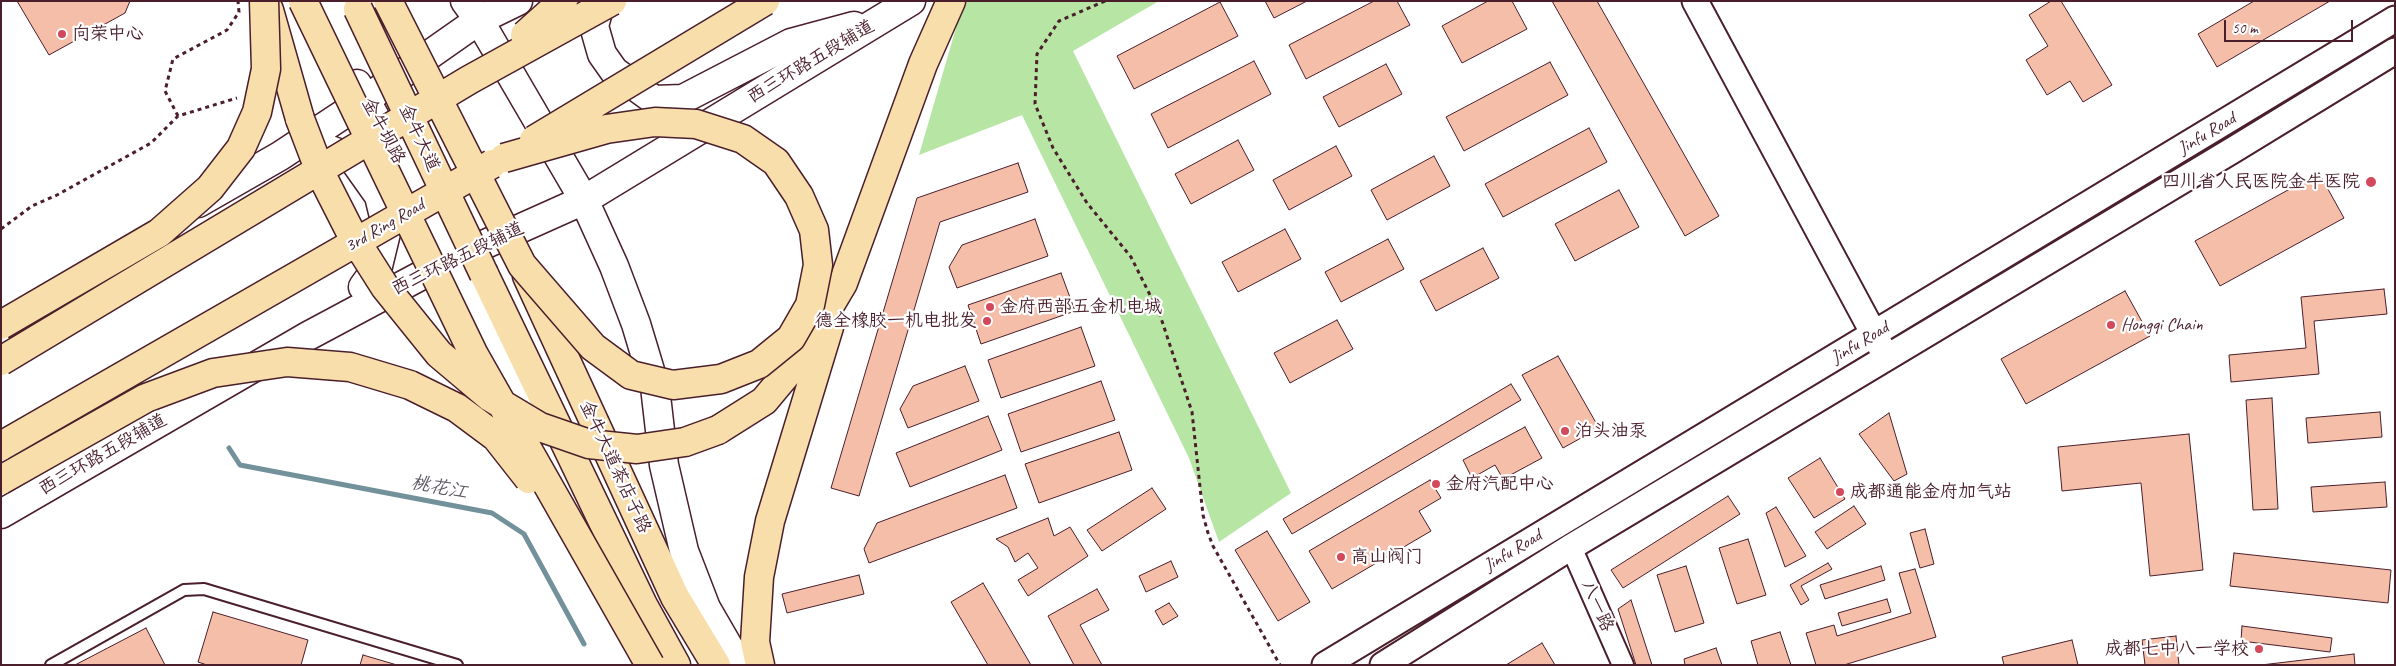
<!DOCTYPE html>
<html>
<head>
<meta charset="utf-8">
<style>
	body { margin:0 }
	#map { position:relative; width:2396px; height:666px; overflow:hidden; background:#fff; font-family:Caveat,sans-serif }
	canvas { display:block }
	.frame { position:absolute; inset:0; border:2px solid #4a1f2b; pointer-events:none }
	.scale { position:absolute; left:2224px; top:20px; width:129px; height:22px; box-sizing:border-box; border:2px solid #4a1f2b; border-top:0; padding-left:6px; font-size:15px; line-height:18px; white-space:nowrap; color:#4a1f2b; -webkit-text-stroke:4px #fff; paint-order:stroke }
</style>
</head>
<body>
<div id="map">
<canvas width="2396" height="666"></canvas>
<div class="frame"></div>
<div class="scale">50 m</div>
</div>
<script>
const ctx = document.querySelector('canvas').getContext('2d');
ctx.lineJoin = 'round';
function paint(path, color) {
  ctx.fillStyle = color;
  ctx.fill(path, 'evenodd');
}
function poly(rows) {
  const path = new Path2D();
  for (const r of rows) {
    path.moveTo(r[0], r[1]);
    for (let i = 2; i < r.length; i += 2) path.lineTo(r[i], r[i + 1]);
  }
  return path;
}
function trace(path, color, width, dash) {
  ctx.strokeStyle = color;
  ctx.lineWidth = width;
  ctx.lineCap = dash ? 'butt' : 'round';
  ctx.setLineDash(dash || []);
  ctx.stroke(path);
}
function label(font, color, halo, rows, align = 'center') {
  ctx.font = font + ' Caveat,"LXGW WenKai TC",sans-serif';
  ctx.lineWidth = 4.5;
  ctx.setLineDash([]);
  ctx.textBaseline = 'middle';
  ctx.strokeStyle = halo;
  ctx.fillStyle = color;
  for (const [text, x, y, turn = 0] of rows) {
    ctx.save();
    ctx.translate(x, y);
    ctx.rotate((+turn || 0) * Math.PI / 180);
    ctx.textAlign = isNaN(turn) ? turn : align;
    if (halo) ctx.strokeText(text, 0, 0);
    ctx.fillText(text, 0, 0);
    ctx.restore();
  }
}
paint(poly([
	[969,1,1159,1,1073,51,1291,493,1219,542,1189,458,1022,115,919,155,963,4]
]), '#b6e5a4');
trace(poly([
	[229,448,240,465,492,513,524,534,584,644]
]), '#72919b', 5);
const building = poly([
	[17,1,130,1,125,13,49,55,17,1],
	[1265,1,1307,1,1274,18,1265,1],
	[1374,1,1397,1,1410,25,1306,79,1289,45,1374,1],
	[1488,1,1512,1,1527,29,1462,63,1442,26,1488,1],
	[1552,1,1597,1,1719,216,1685,236,1552,1],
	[2051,1,2061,1,2112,85,2083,102,2070,81,2047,95,2026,60,2048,46,2029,15,2051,1],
	[2254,1,2330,1,2217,67,2198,34,2254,1],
	[1220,2,1238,36,1134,89,1117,56,1220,2],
	[1254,61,1271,94,1168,148,1151,114,1254,61],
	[1550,62,1568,95,1464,151,1446,117,1550,62],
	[1386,64,1402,94,1339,127,1323,97,1386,64],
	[1589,128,1607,162,1503,217,1485,184,1589,128],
	[1238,140,1254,170,1191,204,1175,174,1238,140],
	[1336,146,1352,176,1289,210,1273,180,1336,146],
	[1434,156,1450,186,1387,220,1371,190,1434,156],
	[1018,163,1028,192,940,222,859,496,831,488,917,198,1018,163],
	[2319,173,2344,218,2220,286,2195,241,2319,173],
	[1619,190,1639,227,1575,261,1555,224,1619,190],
	[1035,219,1048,256,957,288,949,267,962,245,1035,219],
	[1285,229,1301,259,1238,292,1222,262,1285,229],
	[1388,239,1404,269,1341,302,1325,272,1388,239],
	[1483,248,1499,278,1436,311,1420,281,1483,248],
	[1061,273,1075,311,981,344,968,305,1061,273],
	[2384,289,2387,314,2314,321,2319,374,2231,382,2229,355,2306,348,2301,297,2384,289],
	[2125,291,2150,336,2026,404,2001,359,2125,291],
	[1337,320,1353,349,1290,383,1274,353,1337,320],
	[1081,327,1095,366,1001,398,988,360,1081,327],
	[1558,356,1599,428,1563,448,1522,375,1558,356],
	[965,366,979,401,908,428,900,409,913,386,965,366],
	[1101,381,1115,420,1021,452,1008,414,1101,381],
	[1511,384,1521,400,1292,534,1283,519,1511,384],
	[2272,398,2278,509,2253,510,2246,400,2272,398],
	[2380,412,2382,437,2308,443,2306,418,2380,412],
	[1889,413,1907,474,1894,481,1859,434,1889,413],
	[988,416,1002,450,910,487,896,453,988,416],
	[1525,427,1542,458,1503,479,1495,465,1472,478,1463,460,1525,427],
	[1119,432,1132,470,1039,503,1025,464,1119,432],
	[2189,434,2203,570,2150,576,2141,483,2062,491,2058,447,2189,434],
	[1820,458,1845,499,1814,518,1788,478,1820,458],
	[1005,475,1017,508,869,563,864,549,877,523,1005,475],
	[1430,480,1441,498,1419,511,1431,531,1332,589,1309,551,1430,480],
	[2385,482,2387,507,2313,512,2311,487,2385,482],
	[1152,488,1166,509,1102,551,1087,530,1152,488],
	[1728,496,1740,514,1623,588,1611,570,1728,496],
	[1854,506,1866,524,1827,549,1815,532,1854,506],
	[1776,507,1806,556,1785,567,1766,513,1776,507],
	[1048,518,1054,536,1070,527,1088,556,1028,596,1018,580,1038,568,1028,553,1015,562,1008,547,996,539,1048,518],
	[1925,529,1934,564,1920,568,1910,533,1925,529],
	[1267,531,1310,602,1278,621,1235,550,1267,531],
	[1748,539,1766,595,1737,604,1719,548,1748,539],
	[2234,553,2391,570,2388,603,2230,586,2234,553],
	[1171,561,1178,577,1146,592,1139,576,1171,561],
	[1828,563,1832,569,1801,586,1809,600,1801,605,1790,585,1828,563],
	[1686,566,1704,623,1675,632,1657,575,1686,566],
	[1881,566,1885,580,1825,599,1820,585,1881,566],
	[1915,569,1936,637,1844,665,1816,665,1806,633,1834,625,1837,636,1911,613,1899,573,1915,569],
	[859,575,864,594,787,613,782,594,859,575],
	[983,583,1031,665,988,665,951,602,983,583],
	[1097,589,1109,610,1080,625,1102,665,1074,665,1048,616,1097,589],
	[1887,599,1891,612,1842,626,1838,613,1887,599],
	[1631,600,1652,665,1636,665,1618,609,1631,600],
	[1169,603,1178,616,1163,625,1155,611,1169,603],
	[213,612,308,640,301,665,207,665,198,662,213,612],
	[2242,626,2332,638,2330,652,2241,641,2242,626],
	[146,628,165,665,75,665,146,628],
	[1780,632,1791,665,1758,665,1751,641,1780,632],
	[2176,636,2179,665,2145,665,2142,640,2176,636],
	[2072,640,2078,665,2004,665,2002,657,2072,640],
	[1542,643,1555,665,1506,665,1542,643],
	[1716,648,1722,665,1685,665,1684,659,1716,648],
	[2354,654,2355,665,2261,665,2354,654],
	[363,655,397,665,360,665,363,655]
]);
paint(building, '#f5bea9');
trace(building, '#4a1f2b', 1);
const service = poly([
	[51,665,184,590,204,589,457,665]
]);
const minor = poly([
	[1571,547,1623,665]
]);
const tertiary = poly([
	[1695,1,1882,349],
	[452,259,489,338],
	[1325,665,2395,19],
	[1383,665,1571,547,2233,150,2395,51]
]);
const secondary = poly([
	[465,1,479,20,584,200,614,266,636,324,655,387,664,465,684,551,706,608,739,665],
	[601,1,594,26,602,54,614,71,654,100,683,99,791,43,854,26],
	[357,84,452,259],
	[323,150,330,150,352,158,379,196,387,229,378,266,363,287],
	[198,203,280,156,365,100,479,20,518,1],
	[489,338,534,432],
	[1,514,308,336,452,259,584,200,911,1]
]);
const trunk = poly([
	[269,10,300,119],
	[484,274,643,605,676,665],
	[527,276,675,597,716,665],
	[718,430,764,401,795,364,843,283,923,64,951,1],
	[760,665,755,642,759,577,770,521,829,327]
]);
trace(service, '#4a1f2b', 14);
trace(minor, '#4a1f2b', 24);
trace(tertiary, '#4a1f2b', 29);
trace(secondary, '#4a1f2b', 31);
trace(trunk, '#4a1f2b', 31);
trace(poly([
	[1105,1,1059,21,1037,54,1035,104,1053,148,1087,203,1131,257,1160,315,1192,412,1203,515,1208,533,1213,546,1280,665],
	[178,116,165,91,173,59,227,30,239,12,238,1],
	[1,229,32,206,57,195,151,143,178,116,237,98]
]), '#4a1f2b', 3, [4, 4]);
trace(service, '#fff', 10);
trace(minor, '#fff', 20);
trace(tertiary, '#fff', 25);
trace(secondary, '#fff', 28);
trace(trunk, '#f8deab', 28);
const trunkBridge = poly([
	[303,1,474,355,650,665],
	[388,1,522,265,593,347,631,375,673,385,721,379,759,364,791,338,810,305,818,265,814,230,799,196,776,162,743,139,696,124,655,122,606,129,504,158],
	[358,9,484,274],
	[525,35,563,1],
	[300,119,321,174,352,235,385,287,439,354,490,397,540,427,589,444,637,449,685,442,718,430],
	[534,140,765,1],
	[1,325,159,233,210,188,241,148,257,112,266,69,264,1],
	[1,361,469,80,612,1],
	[1,446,492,164],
	[1,480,146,398,213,373,287,362,350,367,410,385,457,408,496,437,529,479]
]);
trace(trunkBridge, '#4a1f2b', 31, []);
trace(trunkBridge, '#f8deab', 28);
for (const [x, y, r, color] of [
	[62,34,5,"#d1495b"],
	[2371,182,6,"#d1495b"],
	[990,307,5,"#d1495b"],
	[987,321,5,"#d1495b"],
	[2111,325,5,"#d1495b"],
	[1565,431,5,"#d1495b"],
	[1436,484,5,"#d1495b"],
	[1840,492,5,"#d1495b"],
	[1341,557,5,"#d1495b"],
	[2259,649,5,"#d1495b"]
]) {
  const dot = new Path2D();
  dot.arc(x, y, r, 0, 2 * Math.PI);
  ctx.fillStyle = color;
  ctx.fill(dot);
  trace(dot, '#fff', 2);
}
label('18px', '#4a1f2b', '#fff', [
	["向荣中心",72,34],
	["四川省人民医院金牛医院",2360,182,"right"],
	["金府西部五金机电城",1000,307],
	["德全橡胶一机电批发",977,321,"right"],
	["Hongqi Chain",2121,325],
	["泊头油泵",1575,431],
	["金府汽配中心",1446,484],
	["成都通能金府加气站",1850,492],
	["高山阀门",1351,557],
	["成都七中八一学校",2249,649,"right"]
], 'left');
label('18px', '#4a1f2b', '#fff', [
	["西三环路五段辅道",811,62,-31],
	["金牛坝路",383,131,62],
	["Jinfu Road",2207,134,-31],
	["金牛大道",419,138,65],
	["3rd Ring Road",385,226,-30],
	["西三环路五段辅道",458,259,-26],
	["Jinfu Road",1860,343,-31],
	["西三环路五段辅道",103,455,-30],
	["金牛大道茶店子路",615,467,65],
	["Jinfu Road",1513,551,-31],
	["八一路",1597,606,66]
]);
label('italic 19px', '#5e5863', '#fff', [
	["桃花江",439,488,11]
]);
</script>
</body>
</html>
